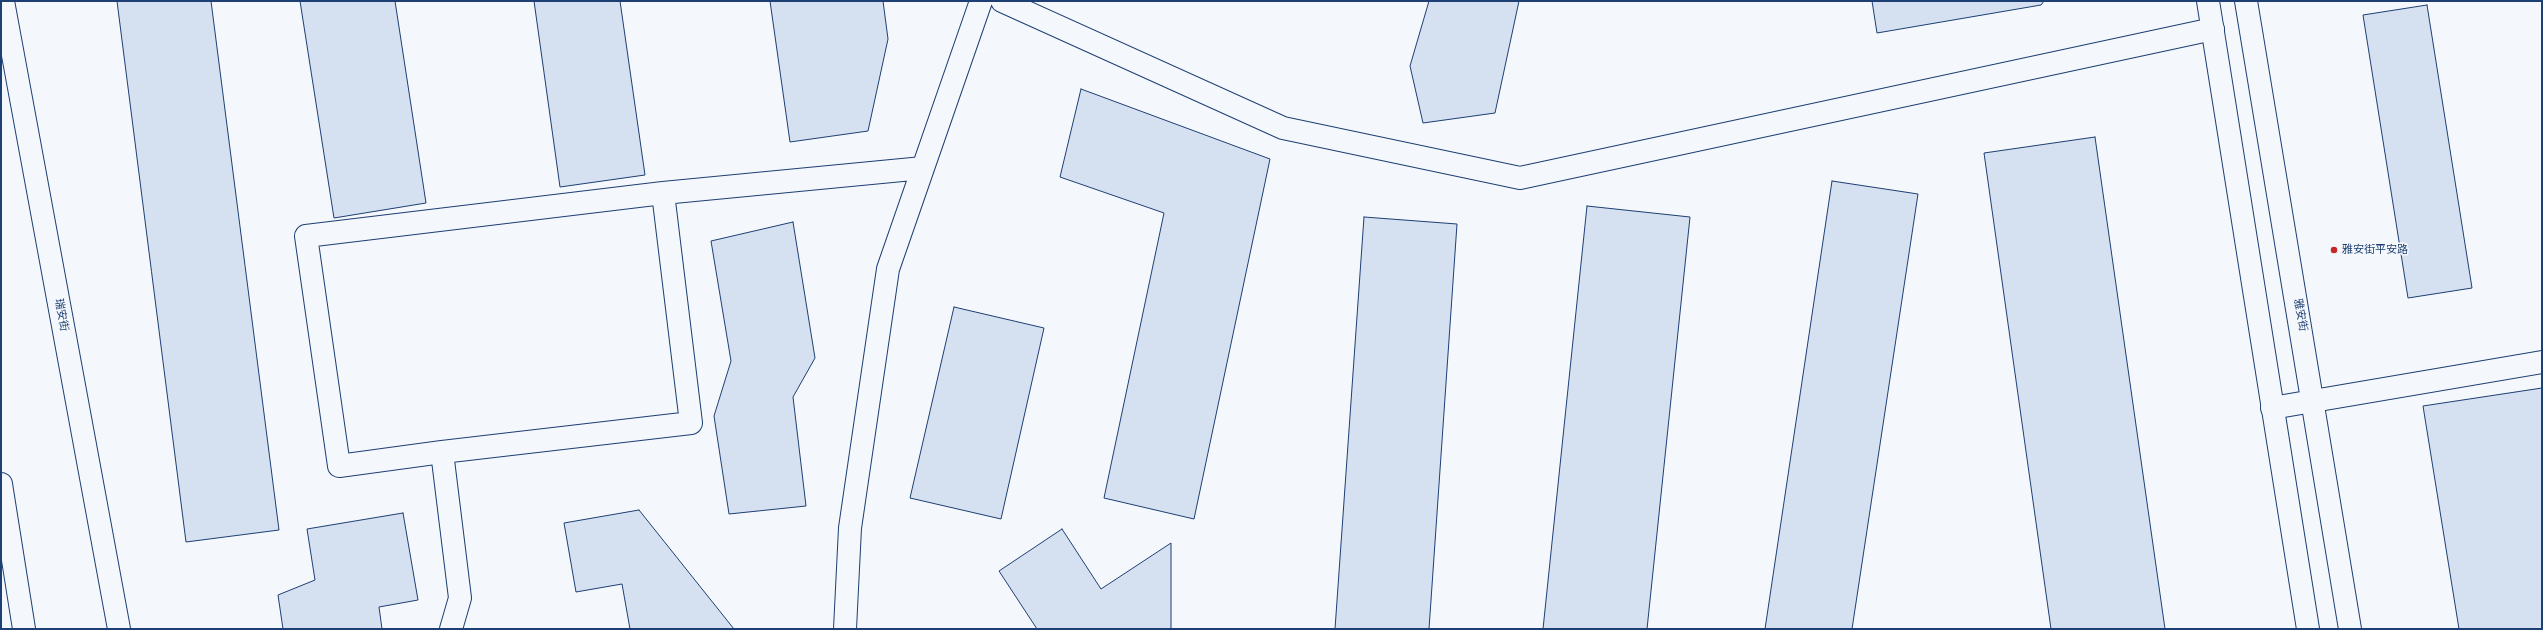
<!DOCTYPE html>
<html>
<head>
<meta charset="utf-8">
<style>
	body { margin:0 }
	#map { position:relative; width:2543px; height:630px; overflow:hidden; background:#f4f7fb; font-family:"DejaVu Sans",sans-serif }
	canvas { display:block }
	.frame { position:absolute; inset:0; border:2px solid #1d3f73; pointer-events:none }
</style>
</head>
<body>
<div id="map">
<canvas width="2543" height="630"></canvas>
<div class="frame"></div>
</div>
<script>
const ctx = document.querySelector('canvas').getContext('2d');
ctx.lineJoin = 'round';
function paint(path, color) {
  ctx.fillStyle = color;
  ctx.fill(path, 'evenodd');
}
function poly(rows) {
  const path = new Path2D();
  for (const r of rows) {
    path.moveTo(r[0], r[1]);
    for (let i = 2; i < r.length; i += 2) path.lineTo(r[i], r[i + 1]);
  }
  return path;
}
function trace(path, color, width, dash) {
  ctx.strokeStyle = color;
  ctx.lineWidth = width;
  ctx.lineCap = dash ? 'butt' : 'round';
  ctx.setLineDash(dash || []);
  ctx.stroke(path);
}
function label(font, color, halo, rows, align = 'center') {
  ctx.font = font + ' "DejaVu Sans","Noto Sans SC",sans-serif';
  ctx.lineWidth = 3;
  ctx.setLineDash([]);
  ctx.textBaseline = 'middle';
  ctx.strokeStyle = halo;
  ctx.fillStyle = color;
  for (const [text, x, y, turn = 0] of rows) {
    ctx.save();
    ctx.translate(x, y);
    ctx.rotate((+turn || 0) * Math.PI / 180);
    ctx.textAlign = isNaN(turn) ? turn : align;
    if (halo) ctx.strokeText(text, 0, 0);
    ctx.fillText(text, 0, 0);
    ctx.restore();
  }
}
const building = poly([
	[117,1,211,1,279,530,186,542,117,1],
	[300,1,395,1,426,203,334,218,300,1],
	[534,1,620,1,645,175,560,187,534,1],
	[770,1,883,1,888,39,868,131,790,142,770,1],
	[1429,1,1519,1,1495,113,1423,123,1410,66,1429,1],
	[1872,1,2044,1,2041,5,1877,33,1872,1],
	[2427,5,2472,288,2408,298,2363,15,2427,5],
	[1081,89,1270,159,1194,519,1104,498,1164,213,1060,177,1081,89],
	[2095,137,2165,629,2051,629,1984,153,2095,137],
	[1832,181,1918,194,1852,629,1765,629,1832,181],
	[1587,206,1690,217,1647,629,1543,629,1587,206],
	[1364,217,1457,224,1429,629,1335,629,1364,217],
	[793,222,815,358,793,397,806,506,729,514,714,416,731,361,711,241,793,222],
	[954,307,1044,328,1001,519,910,498,954,307],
	[2542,388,2542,629,2459,629,2423,406,2542,388],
	[639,510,734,629,630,629,622,584,576,592,564,523,639,510],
	[403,513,418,600,379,607,382,629,283,629,278,595,315,580,307,529,403,513],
	[1062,529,1101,589,1171,543,1171,629,1037,629,999,571,1062,529]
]);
paint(building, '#d5e0f0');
trace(building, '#1d3f73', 1);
const minor = poly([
	[1002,1,1283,128,1520,178,2213,29],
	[2272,408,2542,362],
	[442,452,339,466,306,236,663,193,923,168],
	[451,629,460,598,442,452,691,423,663,193],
	[845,629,850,528,888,269,981,1]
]);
const secondary = poly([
	[3,1,119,629],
	[2208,1,2308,629],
	[2246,1,2350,629],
	[1,484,24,629]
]);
trace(minor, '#1d3f73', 24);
trace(secondary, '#1d3f73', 24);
trace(minor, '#f4f7fb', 22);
trace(secondary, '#f4f7fb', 22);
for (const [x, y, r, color] of [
	[2334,250,4,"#c62828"]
]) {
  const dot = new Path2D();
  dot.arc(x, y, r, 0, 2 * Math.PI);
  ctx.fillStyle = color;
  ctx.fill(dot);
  trace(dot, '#f4f7fb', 1.5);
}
label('11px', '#1d3f73', '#f4f7fb', [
	["雅安街平安路",2342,250]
], 'left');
label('11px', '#1d3f73', '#f4f7fb', [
	["瑞安街",61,315,80],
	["雅安街",2300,315,80]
]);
</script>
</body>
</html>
